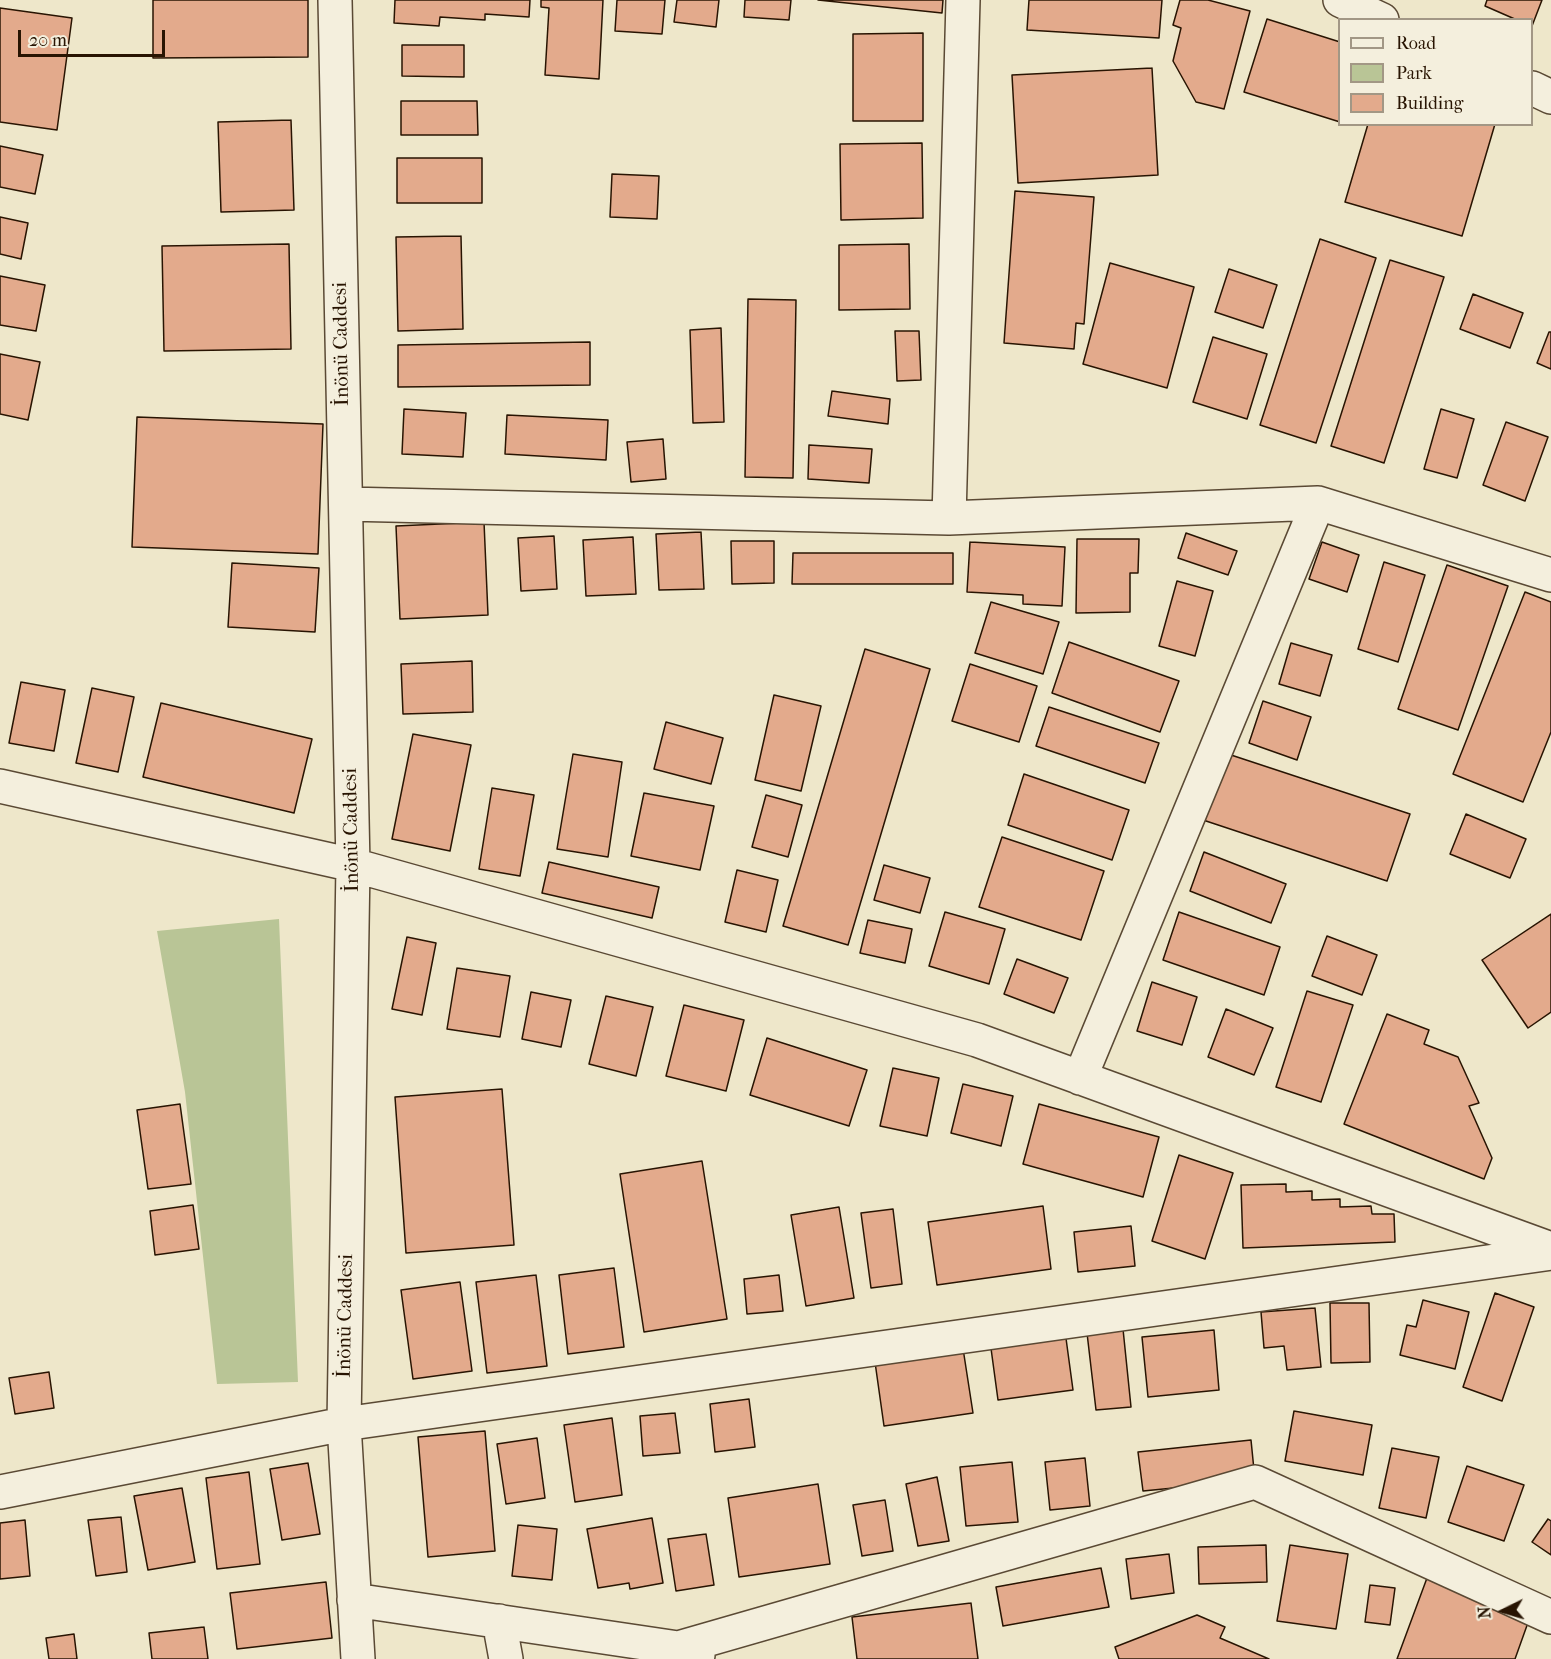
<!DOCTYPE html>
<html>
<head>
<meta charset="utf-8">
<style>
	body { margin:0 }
	#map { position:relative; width:1551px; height:1659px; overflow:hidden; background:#eee7ca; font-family:"IM FELL French Canon",serif }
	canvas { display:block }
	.legend { position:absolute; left:1338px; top:18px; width:195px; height:108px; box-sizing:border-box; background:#f4efdd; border:2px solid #a29785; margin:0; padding:8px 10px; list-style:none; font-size:18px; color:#281402 }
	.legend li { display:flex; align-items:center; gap:12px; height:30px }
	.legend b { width:30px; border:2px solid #a29785 }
	.north { position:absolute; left:1473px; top:1581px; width:60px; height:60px; -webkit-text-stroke:4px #f4efdd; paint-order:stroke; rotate:265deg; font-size:16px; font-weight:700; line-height:24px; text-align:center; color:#281402 }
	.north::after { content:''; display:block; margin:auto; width:21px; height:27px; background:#281402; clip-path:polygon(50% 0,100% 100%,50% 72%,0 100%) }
	.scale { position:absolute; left:18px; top:30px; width:147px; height:27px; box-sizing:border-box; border:3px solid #281402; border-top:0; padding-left:8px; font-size:18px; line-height:21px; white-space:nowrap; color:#281402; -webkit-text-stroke:4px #f4efdd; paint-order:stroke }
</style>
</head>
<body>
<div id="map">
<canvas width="1551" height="1659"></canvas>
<ul class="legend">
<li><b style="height:8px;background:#f4efdd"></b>Road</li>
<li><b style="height:16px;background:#b9c596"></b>Park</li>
<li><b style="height:16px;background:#e3aa8c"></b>Building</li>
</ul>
<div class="north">N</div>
<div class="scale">20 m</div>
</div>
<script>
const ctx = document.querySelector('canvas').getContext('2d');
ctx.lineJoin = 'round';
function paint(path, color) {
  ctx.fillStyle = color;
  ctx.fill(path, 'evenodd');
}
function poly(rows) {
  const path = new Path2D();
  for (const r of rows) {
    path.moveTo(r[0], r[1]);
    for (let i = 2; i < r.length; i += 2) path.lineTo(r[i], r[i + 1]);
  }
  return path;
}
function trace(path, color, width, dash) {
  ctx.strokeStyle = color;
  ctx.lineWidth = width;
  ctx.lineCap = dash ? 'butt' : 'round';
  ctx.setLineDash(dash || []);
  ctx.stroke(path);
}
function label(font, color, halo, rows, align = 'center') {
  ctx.font = font + ' "IM FELL French Canon",serif';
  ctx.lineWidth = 5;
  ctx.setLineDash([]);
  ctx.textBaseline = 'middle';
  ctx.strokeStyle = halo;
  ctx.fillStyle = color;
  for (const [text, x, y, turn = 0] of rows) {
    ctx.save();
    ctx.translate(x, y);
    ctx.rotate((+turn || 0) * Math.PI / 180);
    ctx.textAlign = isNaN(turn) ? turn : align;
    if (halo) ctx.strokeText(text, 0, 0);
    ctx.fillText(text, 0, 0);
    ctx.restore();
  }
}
paint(poly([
	[279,919,298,1382,217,1384,185,1092,157,931]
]), '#b9c596');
const building = poly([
	[153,0,308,0,308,57,153,58,153,0],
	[395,0,530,0,529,17,485,14,485,20,440,17,439,26,394,23,395,0],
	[541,0,603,0,599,79,545,75,549,8,541,7,541,0],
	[617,0,665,0,662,34,615,31,617,0],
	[677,0,719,0,716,27,674,22,677,0],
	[745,0,791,0,789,20,744,17,745,0],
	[818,0,943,0,942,13,818,0],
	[1029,0,1162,0,1159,38,1027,30,1029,0],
	[1180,0,1208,0,1250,11,1224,109,1196,102,1173,61,1181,28,1173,25,1180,0],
	[1487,0,1542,0,1532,26,1532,20,1517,20,1485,6,1487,0],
	[0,8,72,18,57,130,0,122,0,8],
	[1267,19,1340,42,1340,122,1244,92,1267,19],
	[923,33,923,121,853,121,853,34,923,33],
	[402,45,464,45,464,77,402,76,402,45],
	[1152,68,1158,175,1018,183,1012,75,1152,68],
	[401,101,477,101,478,135,401,135,401,101],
	[291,120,294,210,221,212,218,122,291,120],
	[1368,124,1495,124,1462,236,1345,202,1368,124],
	[922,143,923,218,841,220,840,144,922,143],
	[0,146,43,155,35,194,0,187,0,146],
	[397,158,482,158,482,203,397,203,397,158],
	[612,174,659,176,657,219,610,217,612,174],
	[1015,191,1094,197,1084,324,1076,323,1074,349,1004,343,1015,191],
	[0,217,28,223,21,259,0,254,0,217],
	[461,236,463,329,398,331,396,237,461,236],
	[1320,239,1376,258,1316,443,1260,425,1320,239],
	[289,244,291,349,164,351,162,246,289,244],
	[909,244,910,309,839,310,839,245,909,244],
	[1390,260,1444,277,1384,463,1331,446,1390,260],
	[1110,263,1194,287,1167,388,1083,364,1110,263],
	[1229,269,1277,285,1263,328,1215,312,1229,269],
	[0,276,45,285,36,331,0,325,0,276],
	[1473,294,1523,313,1510,348,1460,329,1473,294],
	[748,299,796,300,793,478,745,477,748,299],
	[721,328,724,422,693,423,690,330,721,328],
	[895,331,919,331,921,380,897,381,895,331],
	[1549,332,1551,332,1551,369,1537,363,1549,332],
	[1213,337,1267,354,1247,419,1193,402,1213,337],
	[590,342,590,385,398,387,398,345,590,342],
	[0,354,40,362,28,420,0,414,0,354],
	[832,391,890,399,888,424,828,416,832,391],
	[404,409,466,413,463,457,402,454,404,409],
	[1441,409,1474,419,1457,478,1424,469,1441,409],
	[507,415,608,420,606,460,505,454,507,415],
	[137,417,323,424,318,554,132,547,137,417],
	[1506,422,1548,437,1525,501,1483,485,1506,422],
	[663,439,666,479,631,482,627,442,663,439],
	[809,445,872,449,869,483,808,479,809,445],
	[484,522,488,615,400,619,396,526,484,522],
	[701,532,704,589,659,590,656,534,701,532],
	[1186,533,1237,551,1228,575,1178,558,1186,533],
	[554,536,557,589,521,591,518,538,554,536],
	[633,537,636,594,586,596,583,540,633,537],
	[1077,539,1139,539,1138,573,1130,573,1130,612,1076,613,1077,539],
	[731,541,774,541,774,583,732,584,731,541],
	[970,542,1065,547,1062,606,1023,604,1023,595,967,592,970,542],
	[1322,542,1359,555,1347,592,1309,579,1322,542],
	[793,553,953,553,953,584,792,584,793,553],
	[1384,562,1425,575,1398,662,1358,649,1384,562],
	[232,563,319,568,315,632,228,627,232,563],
	[1447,565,1508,586,1458,730,1398,709,1447,565],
	[1177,581,1213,591,1195,656,1159,646,1177,581],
	[1525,592,1551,602,1551,732,1523,802,1453,774,1525,592],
	[991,602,1059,622,1043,674,975,653,991,602],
	[1069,642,1179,681,1160,732,1052,693,1069,642],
	[1291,643,1332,655,1320,696,1279,684,1291,643],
	[865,649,930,669,848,945,783,926,865,649],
	[472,661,473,712,403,714,401,664,472,661],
	[970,664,1037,686,1019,742,952,721,970,664],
	[21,682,65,690,54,751,9,743,21,682],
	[92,688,134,697,118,772,76,763,92,688],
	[774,695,821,706,801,791,755,780,774,695],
	[1263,701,1311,717,1297,760,1249,743,1263,701],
	[161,703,312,739,294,813,143,777,161,703],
	[1049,707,1159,743,1145,783,1036,746,1049,707],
	[666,722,723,738,711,784,654,769,666,722],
	[413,734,471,745,450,851,392,839,413,734],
	[1225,753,1410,814,1387,881,1203,820,1225,753],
	[573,754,622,762,608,857,557,849,573,754],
	[1024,774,1129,810,1112,860,1008,825,1024,774],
	[492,788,534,795,520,876,479,869,492,788],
	[644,793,714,806,700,870,631,856,644,793],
	[766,795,802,805,788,857,752,847,766,795],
	[1466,814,1526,839,1510,878,1450,854,1466,814],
	[1002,837,1104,871,1081,940,979,907,1002,837],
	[1204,852,1286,884,1271,923,1190,891,1204,852],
	[549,862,659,887,652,918,542,893,549,862],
	[884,865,930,878,920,913,874,900,884,865],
	[737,870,778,880,766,932,725,922,737,870],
	[945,912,1005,929,989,984,929,966,945,912],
	[1179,912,1280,947,1264,995,1163,960,1179,912],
	[1551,914,1551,1012,1528,1028,1482,960,1551,914],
	[868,920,912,929,905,963,860,953,868,920],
	[1327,936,1377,955,1362,995,1312,976,1327,936],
	[407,937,436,943,422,1015,392,1009,407,937],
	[1017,959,1068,978,1054,1013,1004,994,1017,959],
	[457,968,510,976,500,1037,447,1029,457,968],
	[1152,982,1197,997,1182,1045,1137,1031,1152,982],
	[1307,991,1353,1005,1321,1102,1276,1087,1307,991],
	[531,992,571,1000,561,1047,522,1039,531,992],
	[606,996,653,1007,636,1076,589,1064,606,996],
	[684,1005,744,1020,726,1091,666,1076,684,1005],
	[1226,1009,1273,1028,1254,1075,1208,1057,1226,1009],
	[1387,1014,1429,1030,1424,1044,1458,1057,1479,1103,1469,1106,1492,1158,1484,1179,1344,1124,1387,1014],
	[767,1038,867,1070,849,1126,750,1095,767,1038],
	[893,1068,939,1078,927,1136,880,1126,893,1068],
	[963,1084,1013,1096,1001,1146,951,1133,963,1084],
	[502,1089,514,1245,406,1253,395,1097,502,1089],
	[180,1104,191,1184,148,1189,137,1110,180,1104],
	[1039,1104,1159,1137,1143,1197,1023,1164,1039,1104],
	[1179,1155,1233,1173,1205,1259,1152,1241,1179,1155],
	[702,1161,727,1319,644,1332,620,1174,702,1161],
	[1286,1184,1286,1192,1312,1191,1312,1200,1340,1199,1340,1207,1371,1206,1372,1214,1394,1214,1395,1242,1243,1248,1241,1185,1286,1184],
	[193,1205,199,1249,155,1255,150,1211,193,1205],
	[1043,1206,1051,1269,937,1285,928,1222,1043,1206],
	[839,1207,854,1298,806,1306,791,1215,839,1207],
	[893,1209,902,1284,871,1288,861,1213,893,1209],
	[1131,1226,1135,1266,1078,1272,1074,1232,1131,1226],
	[614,1268,624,1347,568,1354,559,1275,614,1268],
	[536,1275,547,1366,487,1373,476,1282,536,1275],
	[779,1275,783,1311,747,1314,744,1279,779,1275],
	[460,1282,472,1371,413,1379,401,1290,460,1282],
	[1495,1293,1534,1307,1502,1401,1463,1387,1495,1293],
	[1423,1300,1469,1312,1455,1369,1400,1355,1407,1325,1416,1327,1423,1300],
	[1330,1303,1369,1303,1370,1362,1331,1363,1330,1303],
	[1315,1308,1321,1367,1287,1370,1284,1346,1264,1348,1261,1312,1315,1308],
	[1123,1329,1131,1407,1096,1410,1087,1333,1123,1329],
	[1214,1330,1219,1390,1148,1397,1142,1337,1214,1330],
	[1065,1331,1073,1390,998,1400,990,1341,1065,1331],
	[962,1342,973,1413,884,1426,874,1355,962,1342],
	[49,1372,54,1408,15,1414,9,1378,49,1372],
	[749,1399,755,1447,715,1452,710,1404,749,1399],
	[1294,1411,1372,1425,1363,1475,1285,1461,1294,1411],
	[675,1413,680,1453,643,1456,640,1416,675,1413],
	[612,1418,622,1495,575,1502,564,1425,612,1418],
	[485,1431,495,1551,428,1557,418,1437,485,1431],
	[537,1438,545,1498,506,1504,497,1444,537,1438],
	[1251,1440,1255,1480,1143,1491,1138,1452,1251,1440],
	[1392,1448,1439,1457,1426,1518,1379,1508,1392,1448],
	[1085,1458,1090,1506,1050,1510,1045,1462,1085,1458],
	[1012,1462,1018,1522,966,1526,960,1467,1012,1462],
	[308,1463,320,1534,282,1540,270,1469,308,1463],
	[1467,1466,1524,1485,1504,1541,1448,1522,1467,1466],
	[249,1472,260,1564,217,1569,206,1478,249,1472],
	[937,1477,949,1541,918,1546,906,1484,937,1477],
	[818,1484,830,1564,739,1577,728,1498,818,1484],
	[182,1488,195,1562,148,1570,134,1496,182,1488],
	[885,1500,893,1551,862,1556,853,1505,885,1500],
	[121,1517,127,1572,96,1576,88,1520,121,1517],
	[652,1518,663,1583,630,1589,629,1583,598,1588,587,1529,652,1518],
	[1548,1519,1551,1521,1551,1555,1532,1542,1548,1519],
	[25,1520,30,1576,0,1579,0,1523,25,1520],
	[518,1525,557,1529,552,1580,512,1576,518,1525],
	[706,1534,714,1585,676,1591,668,1539,706,1534],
	[1266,1545,1267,1582,1199,1584,1198,1547,1266,1545],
	[1290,1545,1348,1554,1336,1629,1277,1621,1290,1545],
	[1169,1554,1174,1593,1131,1599,1126,1559,1169,1554],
	[1101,1568,1109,1607,1003,1626,996,1587,1101,1568],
	[1427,1578,1530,1617,1515,1659,1397,1659,1427,1578],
	[326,1582,332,1638,237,1649,230,1593,326,1582],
	[1370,1585,1395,1588,1390,1625,1365,1622,1370,1585],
	[971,1603,978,1659,857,1659,852,1617,971,1603],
	[1197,1615,1225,1627,1220,1638,1269,1659,1119,1659,1115,1647,1197,1615],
	[204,1627,208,1659,152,1659,149,1633,204,1627],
	[74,1634,77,1659,49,1659,46,1638,74,1634]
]);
paint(building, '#e3aa8c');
trace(building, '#281402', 1.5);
const minor = poly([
	[335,0,353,865,344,1424,358,1659],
	[1340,0,1382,20],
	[1532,88,1551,97],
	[346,504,949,518,1318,503,1551,575],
	[949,518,963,0],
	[0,786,353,865,977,1040,1551,1249],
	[1080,1078,1318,503],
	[0,1492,344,1424,1551,1253],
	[354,1600,678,1648,698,1655],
	[499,1621,506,1659],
	[680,1659,678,1648,1255,1482,1551,1617]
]);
trace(minor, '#5a4934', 36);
trace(minor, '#f4efdd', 33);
label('20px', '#281402', '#f4efdd', [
	["İnönü Caddesi",342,344,-91],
	["İnönü Caddesi",352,830,-91],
	["İnönü Caddesi",346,1316,-89]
]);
</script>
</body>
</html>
